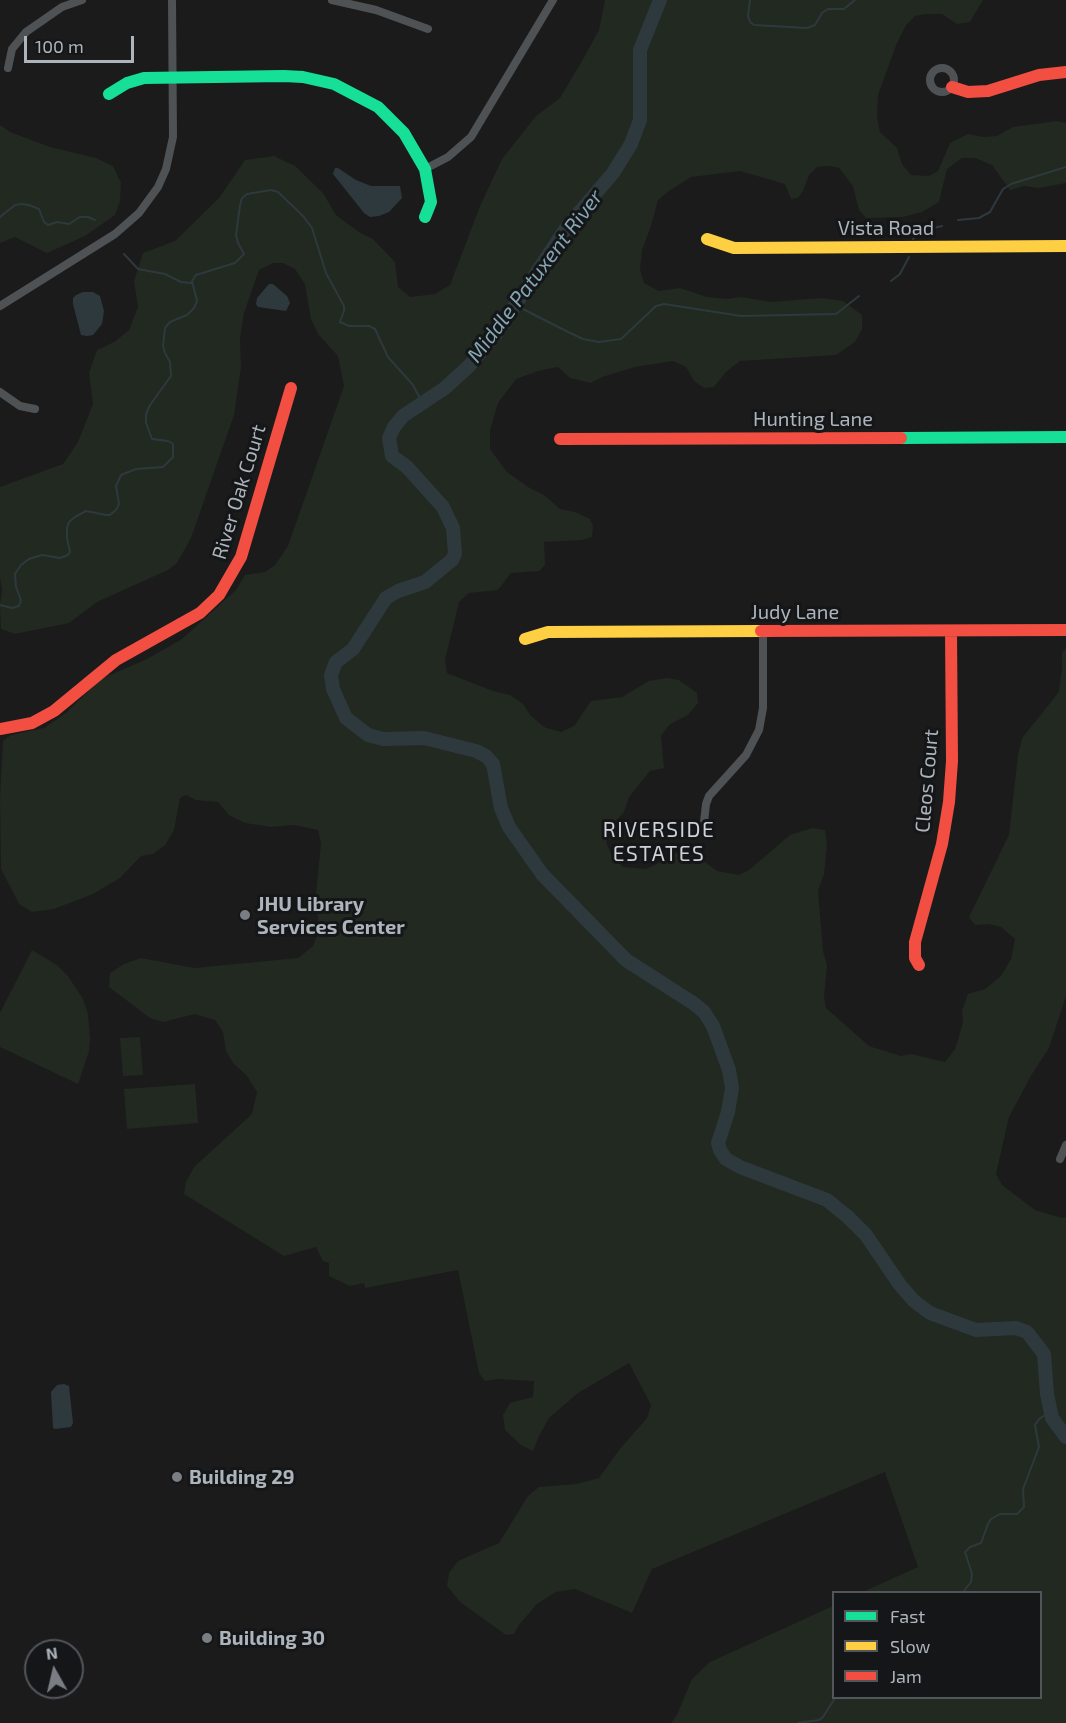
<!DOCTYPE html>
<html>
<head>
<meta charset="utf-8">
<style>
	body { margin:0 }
	#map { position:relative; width:1066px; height:1723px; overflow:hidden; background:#1b1b1c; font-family:"Exo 2",sans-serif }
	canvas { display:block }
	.legend { position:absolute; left:832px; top:1591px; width:210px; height:108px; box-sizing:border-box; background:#151618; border:2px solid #52555a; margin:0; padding:8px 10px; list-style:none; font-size:18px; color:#adb4bc }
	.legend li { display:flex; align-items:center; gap:12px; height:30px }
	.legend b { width:30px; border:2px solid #52555a }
	.north { position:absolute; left:24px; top:1639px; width:60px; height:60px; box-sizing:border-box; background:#151618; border:2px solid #52555a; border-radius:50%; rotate:352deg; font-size:16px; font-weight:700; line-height:24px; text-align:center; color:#adb4bc }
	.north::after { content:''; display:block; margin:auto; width:21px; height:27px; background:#7a7e84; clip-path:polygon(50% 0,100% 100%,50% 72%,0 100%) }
	.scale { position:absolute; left:24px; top:36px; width:110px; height:27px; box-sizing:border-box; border:3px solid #adb4bc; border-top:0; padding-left:8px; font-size:18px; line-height:21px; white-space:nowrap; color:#adb4bc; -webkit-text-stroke:4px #151618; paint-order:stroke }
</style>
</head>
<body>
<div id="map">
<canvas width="1066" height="1723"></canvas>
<ul class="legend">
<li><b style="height:8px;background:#16e098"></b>Fast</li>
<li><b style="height:8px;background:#ffcf43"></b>Slow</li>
<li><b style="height:8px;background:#f24e42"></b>Jam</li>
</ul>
<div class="north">N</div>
<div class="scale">100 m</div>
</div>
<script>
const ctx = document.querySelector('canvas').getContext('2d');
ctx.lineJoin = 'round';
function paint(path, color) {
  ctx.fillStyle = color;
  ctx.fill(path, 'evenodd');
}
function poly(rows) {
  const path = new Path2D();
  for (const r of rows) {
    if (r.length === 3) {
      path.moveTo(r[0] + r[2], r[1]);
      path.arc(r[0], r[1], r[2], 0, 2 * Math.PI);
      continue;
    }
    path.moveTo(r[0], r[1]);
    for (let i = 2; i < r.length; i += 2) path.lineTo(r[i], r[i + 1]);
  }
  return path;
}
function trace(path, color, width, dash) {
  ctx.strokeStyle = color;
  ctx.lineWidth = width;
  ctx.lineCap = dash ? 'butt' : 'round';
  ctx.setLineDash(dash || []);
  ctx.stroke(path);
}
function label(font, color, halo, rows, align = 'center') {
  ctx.font = font + ' "Exo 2",sans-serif';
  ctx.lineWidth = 6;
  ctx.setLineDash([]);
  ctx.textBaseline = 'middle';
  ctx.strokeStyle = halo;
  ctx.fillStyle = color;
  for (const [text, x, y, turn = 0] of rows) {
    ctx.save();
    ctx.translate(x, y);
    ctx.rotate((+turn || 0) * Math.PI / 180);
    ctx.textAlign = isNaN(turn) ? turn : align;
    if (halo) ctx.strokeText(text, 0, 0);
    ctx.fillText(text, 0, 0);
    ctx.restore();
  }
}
paint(poly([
	[605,0,983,0,970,22,957,24,942,14,926,14,915,16,906,25,897,43,878,95,877,117,880,132,897,148,902,164,911,175,929,176,938,171,950,143,968,134,983,137,997,136,1013,127,1057,121,1066,123,1066,183,1039,188,1024,186,1010,190,992,165,975,158,962,158,947,169,939,202,922,212,903,217,866,218,859,210,853,186,839,168,829,166,817,167,809,175,803,191,798,198,791,199,785,184,740,171,691,177,669,191,658,200,651,226,642,250,640,270,644,283,659,291,680,288,707,297,727,299,741,297,772,302,821,298,843,301,862,315,862,329,855,342,836,355,740,361,726,372,714,387,704,388,694,381,686,367,673,361,635,367,602,377,591,383,570,378,558,367,538,371,516,379,498,403,490,430,490,449,507,472,528,487,544,495,560,509,575,512,590,519,593,526,592,537,582,540,544,542,545,565,539,571,511,573,498,590,469,593,459,602,445,660,447,673,493,691,510,695,523,704,530,715,544,727,561,732,574,726,591,701,622,697,649,681,667,678,679,680,697,693,698,703,688,715,670,724,661,736,664,768,650,771,629,797,624,812,613,824,606,842,612,856,623,867,646,869,659,863,670,854,685,852,702,860,717,871,739,875,749,870,790,835,812,828,825,830,827,845,824,874,818,891,823,951,827,965,824,997,826,1008,869,1046,901,1056,911,1054,945,1062,955,1049,963,1023,962,1011,968,994,985,989,1001,976,1011,959,1015,939,1001,927,989,924,975,925,969,917,1009,835,1018,755,1022,738,1059,692,1062,667,1062,653,1066,648,1066,996,1049,1048,1032,1074,1009,1117,996,1174,1002,1185,1035,1210,1062,1218,1066,1217,1066,1723,671,1723,677,1715,692,1679,710,1662,833,1606,834,1698,1040,1698,1040,1592,863,1592,918,1567,885,1472,652,1569,632,1613,575,1589,556,1592,537,1604,519,1625,514,1634,506,1635,460,1602,447,1586,449,1573,458,1561,499,1543,528,1496,539,1487,577,1484,599,1478,619,1450,647,1418,651,1405,629,1363,578,1393,549,1418,539,1436,533,1451,521,1445,505,1430,503,1415,510,1403,533,1397,534,1381,497,1379,485,1381,479,1373,458,1270,365,1288,364,1283,350,1286,329,1276,329,1263,323,1261,316,1247,284,1256,184,1194,186,1182,194,1167,252,1114,257,1092,247,1076,233,1063,226,1051,223,1032,215,1020,195,1014,163,1022,150,1018,109,987,110,973,124,964,141,958,194,968,298,958,313,946,319,931,316,893,321,844,318,830,294,825,271,827,245,823,229,815,218,802,196,800,186,795,180,798,174,830,165,845,153,854,141,856,120,878,93,894,54,909,32,912,19,904,1,869,0,797,3,741,11,735,44,728,66,713,101,679,147,659,182,639,236,590,245,575,265,572,275,565,288,546,344,386,338,356,318,334,311,319,305,284,295,269,283,263,273,263,259,270,244,313,240,338,241,367,234,415,191,538,177,563,168,570,97,602,69,623,15,634,1,629,0,606,2,589,0,578,0,487,63,464,78,442,93,404,89,373,97,350,114,342,129,330,138,307,134,281,143,253,175,241,219,198,245,160,274,156,295,166,323,193,336,215,359,232,373,239,395,262,398,287,410,297,435,294,450,285,480,206,502,159,536,116,560,98,582,61,599,30],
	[0,125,10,132,50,147,96,158,113,166,121,183,120,201,115,215,85,236,47,253,15,237,0,243],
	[32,950,57,965,68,976,83,999,88,1014,90,1039,89,1051,78,1084,0,1047,0,1013],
	[140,1037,143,1075,123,1076,120,1038],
	[195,1084,198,1123,127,1129,124,1089]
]), '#212921');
paint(poly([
	[335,168,338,168,356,180,371,186,400,186,402,198,389,212,379,216,370,217,364,213,333,174],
	[269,284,273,284,287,296,290,303,286,311,258,307,256,304,257,298],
	[83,292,93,292,100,296,104,311,102,324,93,335,87,336,81,335,73,304,73,298,76,295],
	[64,1384,69,1386,73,1423,71,1427,55,1429,53,1428,51,1392,57,1385]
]), '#2e393e');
trace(poly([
	[750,0,748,16,750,22,754,25,807,28,815,25,822,13,828,9,844,9,855,0],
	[0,217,15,205,21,204,29,205,39,209,44,222,48,225,57,222,69,224,80,217,88,217,95,220],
	[958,220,979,218,990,212,1003,189,1011,184,1066,167],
	[913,239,920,231,942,226],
	[124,254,138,269,165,274,181,282,191,283],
	[891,281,900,274,909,257],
	[515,305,568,332,583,339,599,342,621,339,656,306,664,304,741,316,836,314,859,296],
	[0,605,12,608,19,606,21,600,16,587,15,574,21,565,29,559,42,555,60,558,68,555,70,552,67,538,67,528,69,522,75,517,86,511,106,515,110,515,116,510,119,504,116,486,121,475,136,469,163,467,173,457,173,444,168,441,152,439,146,423,146,414,150,405,171,376,170,362,165,353,163,346,165,328,170,322,187,315,194,308,197,301,192,281,196,275,235,263,244,254,238,243,236,235,240,205,242,198,247,194,271,190,278,192,303,216,312,228,326,273,344,306,344,311,340,322,349,326,369,326,375,329,388,357,413,385,422,402],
	[963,1592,971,1582,972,1574,965,1552,970,1547,981,1543,988,1524,991,1519,1000,1514,1017,1514,1024,1507,1023,1489,1039,1447,1035,1425,1039,1419,1050,1412],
	[798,1723,819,1720,823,1717,835,1698]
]), '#2e393e', 2);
trace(poly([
	[660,0,640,50,640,120,631,144,613,173,566,228,496,334,469,366,445,388,403,416,394,427,389,438,392,456,407,467,443,507,453,528,455,554,452,560,425,582,398,591,386,598,353,649,336,662,331,675,333,689,346,718,368,735,383,739,424,738,476,751,486,756,493,764,501,808,509,827,542,874,626,960,693,1003,704,1012,713,1026,729,1070,732,1088,728,1112,718,1143,720,1150,726,1159,740,1167,827,1200,848,1217,866,1235,900,1285,914,1301,930,1313,976,1330,1016,1328,1027,1332,1044,1354,1047,1394,1052,1418,1066,1437]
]), '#2e393e', 14);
trace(poly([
	[332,0,376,10,428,29],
	[8,68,12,49,26,32,62,7,82,0],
	[942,80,12],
	[425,169,448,157,471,137,553,0],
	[0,306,115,234,139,213,158,187,166,169,173,137,172,0],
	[0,392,20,406,35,409],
	[704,822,706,804,709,796,746,755,759,730,763,708,763,631],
	[1060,1159,1066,1145]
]), '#4f5255', 8);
trace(poly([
	[109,94,127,83,144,78,284,76,303,77,334,84,378,107,404,133,425,169,431,202,425,217],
	[901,438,1066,437]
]), '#16e098', 12);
trace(poly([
	[707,239,734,248,1066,246],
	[525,639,548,632,761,631]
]), '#ffcf43', 12);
trace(poly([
	[952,87,968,92,988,91,1039,75,1066,72],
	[560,439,901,438],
	[761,631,1066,630],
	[0,729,32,723,54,711,116,660,200,613,219,595,241,557,291,388],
	[919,965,915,958,915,942,942,844,949,802,952,761,951,631]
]), '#f24e42', 12);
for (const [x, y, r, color] of [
	[245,915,6,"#7a7e84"],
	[177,1477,6,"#7a7e84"],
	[207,1638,6,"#7a7e84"]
]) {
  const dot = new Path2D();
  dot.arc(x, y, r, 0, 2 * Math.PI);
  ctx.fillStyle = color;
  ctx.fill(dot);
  trace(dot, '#151618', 2);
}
label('20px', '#adb4bc', '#151618', [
	["Vista Road",886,228],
	["Hunting Lane",813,419],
	["River Oak Court",239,492,-73],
	["Judy Lane",795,612],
	["Cleos Court",927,781,-85]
]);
label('bold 20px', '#adb4bc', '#151618', [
	["JHU Library",257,904],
	["Services Center",257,927],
	["Building 29",189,1477],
	["Building 30",219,1638]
], 'left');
label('italic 21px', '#85a6b5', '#151618', [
	["Middle Patuxent River",535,276,-53]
]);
ctx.letterSpacing = '1.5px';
label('21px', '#ced2d8', '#151618', [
	["RIVERSIDE",659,830],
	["ESTATES",659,854]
]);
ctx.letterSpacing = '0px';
</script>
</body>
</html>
